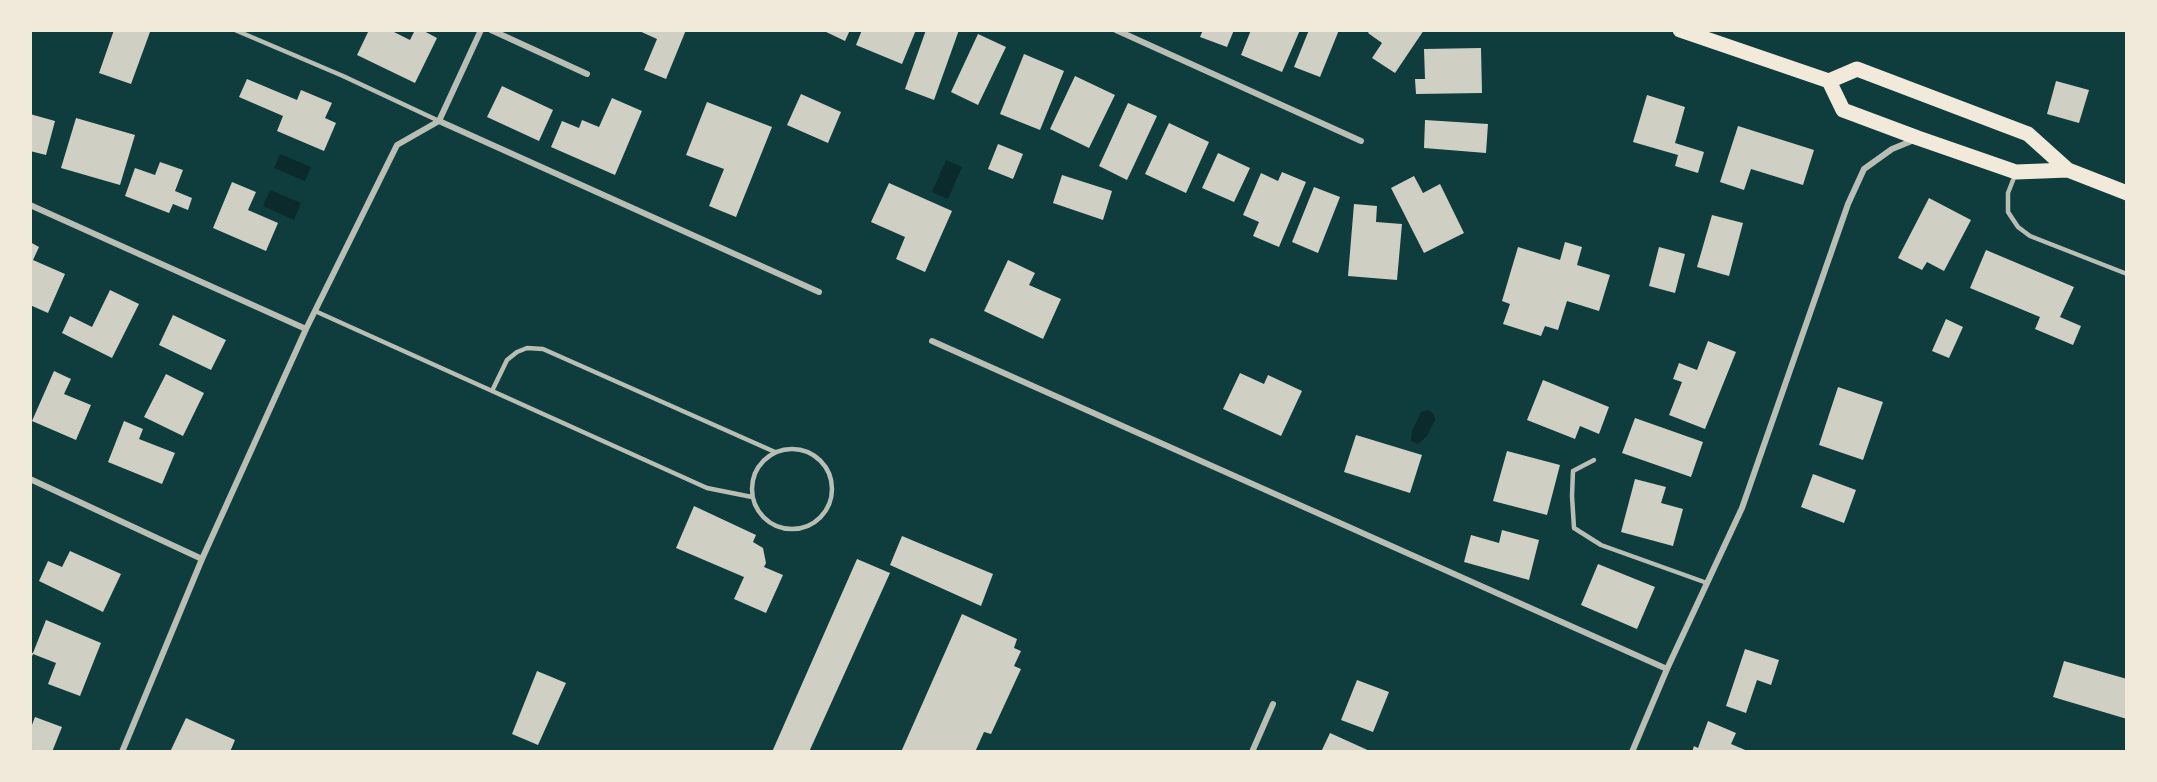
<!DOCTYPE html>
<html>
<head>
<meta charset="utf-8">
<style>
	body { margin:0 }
	#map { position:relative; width:2157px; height:782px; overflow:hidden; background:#0f3d3e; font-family:"Zilla Slab",serif }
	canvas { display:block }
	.frame { position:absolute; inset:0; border:32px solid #f1e9da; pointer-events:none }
</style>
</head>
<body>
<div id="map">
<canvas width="2157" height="782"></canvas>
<div class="frame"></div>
</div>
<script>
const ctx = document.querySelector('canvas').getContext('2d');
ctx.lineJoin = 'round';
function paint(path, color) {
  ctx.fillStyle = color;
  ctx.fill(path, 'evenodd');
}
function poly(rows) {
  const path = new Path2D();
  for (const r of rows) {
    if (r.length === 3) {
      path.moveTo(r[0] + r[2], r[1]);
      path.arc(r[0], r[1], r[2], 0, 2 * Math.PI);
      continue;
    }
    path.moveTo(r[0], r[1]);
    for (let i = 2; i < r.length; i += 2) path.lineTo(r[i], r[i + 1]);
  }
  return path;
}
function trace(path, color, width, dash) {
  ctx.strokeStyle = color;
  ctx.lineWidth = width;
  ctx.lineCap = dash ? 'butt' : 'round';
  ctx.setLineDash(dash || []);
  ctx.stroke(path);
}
paint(poly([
	[280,154,311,167,305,181,274,168],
	[946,160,962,167,948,199,932,192],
	[270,190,301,203,294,220,263,206],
	[1428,410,1434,414,1435,420,1427,436,1418,444,1411,441,1412,431,1421,412]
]), '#0a2a2b');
paint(poly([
	[114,30,144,30,150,32,131,84,99,73],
	[369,30,390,30,410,40,415,30,422,30,437,38,415,83,357,55],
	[637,30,686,30,666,79,644,70,657,39],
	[822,30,850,30,845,41],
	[862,30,916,30,902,64,856,45],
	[926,30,959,30,934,100,905,89],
	[1203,30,1234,30,1227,47,1200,37],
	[1251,30,1300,30,1282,72,1241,55],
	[1309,30,1339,30,1320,77,1294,67],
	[1370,30,1424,30,1395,73,1372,58,1382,43,1368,33],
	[978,34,1006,47,978,105,951,92],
	[1481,48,1482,93,1416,94,1415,79,1425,79,1424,49],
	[1024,54,1064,71,1040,130,1000,114],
	[1075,76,1115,95,1089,148,1050,129],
	[247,79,297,100,301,90,332,103,325,118,336,123,324,151,277,131,283,116,239,97],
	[2056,81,2089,90,2079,123,2047,114],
	[502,86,553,110,539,141,487,117],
	[801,94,841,112,828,143,787,125],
	[1647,95,1685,107,1675,143,1704,152,1698,173,1675,166,1678,155,1633,142],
	[612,98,642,111,615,175,551,147,562,121,579,128,582,120,599,127],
	[707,102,772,127,736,217,709,206,724,169,686,155],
	[1128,103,1157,116,1127,180,1099,166],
	[30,114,55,121,46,155,30,151],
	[76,118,135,135,120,185,61,168],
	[1425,120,1488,124,1486,153,1424,148],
	[1169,123,1209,142,1186,193,1145,174],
	[1738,126,1814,150,1803,185,1751,169,1744,190,1720,182],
	[998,144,1023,154,1013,179,988,169],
	[1218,153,1250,168,1234,202,1202,188],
	[160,162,183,170,175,191,192,198,188,210,173,204,169,213,125,196,135,168,155,175],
	[1282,172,1306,182,1279,247,1253,236,1259,222,1243,215,1261,173,1278,181],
	[1062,175,1112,191,1103,220,1053,203],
	[1414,176,1423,193,1440,184,1464,233,1424,253,1391,188],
	[232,182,256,192,248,210,278,223,266,251,213,228],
	[889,183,952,211,925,272,896,259,905,237,871,222],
	[1314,187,1340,197,1318,253,1292,242],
	[1929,198,1971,220,1944,271,1927,262,1922,270,1898,258],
	[1354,204,1377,206,1376,222,1402,224,1397,280,1348,276],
	[1712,215,1743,223,1729,276,1697,267],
	[30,242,39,247,33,260,65,274,48,313,30,305],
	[1565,242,1582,247,1577,265,1610,275,1599,311,1567,301,1558,330,1545,326,1541,336,1503,324,1510,304,1502,301,1518,247,1560,260],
	[1659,247,1685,254,1675,293,1649,286],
	[1986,250,2074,287,2060,317,2081,326,2073,345,2035,329,2040,317,1970,288],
	[1008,260,1035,273,1029,285,1061,299,1043,339,984,311],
	[110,290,139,304,112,358,62,333,70,316,92,327],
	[173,315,226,340,211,370,159,345],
	[1946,319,1963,327,1949,358,1932,351],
	[1708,341,1736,352,1705,429,1669,415,1682,382,1673,379,1679,363,1697,370],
	[54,371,71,379,64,394,91,405,76,440,32,421],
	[1240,373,1264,384,1268,375,1302,391,1281,436,1223,409],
	[166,374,204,393,183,436,144,417],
	[1543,380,1609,407,1599,434,1580,426,1575,439,1527,420],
	[1838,387,1883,402,1863,460,1819,445],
	[1635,418,1703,442,1691,477,1622,453],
	[124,421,143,429,139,439,175,453,162,484,108,462],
	[1356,435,1422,455,1410,493,1344,472],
	[1507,451,1560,465,1547,515,1493,501],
	[1813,474,1856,490,1844,523,1801,507],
	[1635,479,1666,487,1661,503,1683,509,1673,546,1621,532],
	[694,506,756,535,753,542,763,548,766,563,764,567,783,575,766,613,734,599,744,577,676,548],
	[1502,530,1539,540,1529,580,1464,562,1471,535,1499,543],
	[902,536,993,574,981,606,890,565],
	[70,551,121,574,103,612,39,581,48,561,62,567],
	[857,559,890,573,809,752,772,752],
	[1598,564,1655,587,1637,629,1581,605],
	[962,614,1017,639,1014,648,1021,651,1014,666,1021,669,991,734,984,732,975,752,901,752],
	[46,620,101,643,80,696,48,684,56,663,33,654,30,661,30,652,33,653],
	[1745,649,1779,660,1771,685,1757,680,1746,713,1726,706],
	[2064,661,2127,679,2127,719,2053,697],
	[537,671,566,683,538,745,512,734],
	[1357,680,1389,692,1373,732,1341,720],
	[35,717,62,727,52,752,38,752,30,749,30,730],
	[186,718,235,740,230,752,170,752],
	[1708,721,1736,733,1731,744,1750,752,1692,752,1694,746,1698,748],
	[1330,733,1372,752,1321,752]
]), '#cfcfc3');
trace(poly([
	[235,30,343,76,439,121],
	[2015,175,2008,193,2008,212,2018,227,2030,236,2127,274],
	[315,311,707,488,752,497],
	[492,391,507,360,517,352,527,348,543,349,775,452],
	[792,489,40],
	[1594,460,1573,471,1572,496,1574,528,1601,545,1707,583]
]), '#b8beb3', 4.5);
trace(poly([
	[491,30,587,74],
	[1116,30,1361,141],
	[439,121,819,292],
	[30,205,306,329],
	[932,341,1667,669],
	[30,479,202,559],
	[122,752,202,559,306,329,397,145,439,121,481,30],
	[1252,752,1273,704],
	[1632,752,1667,669,1742,508,1848,204,1864,169,1892,149,1914,140]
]), '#b8beb3', 6);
trace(poly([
	[1680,30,1829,81,1857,69,2028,134,2068,170,2127,193],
	[1829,81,1843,110,1918,138,2016,172,2068,170]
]), '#f1e9da', 15);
</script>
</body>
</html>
